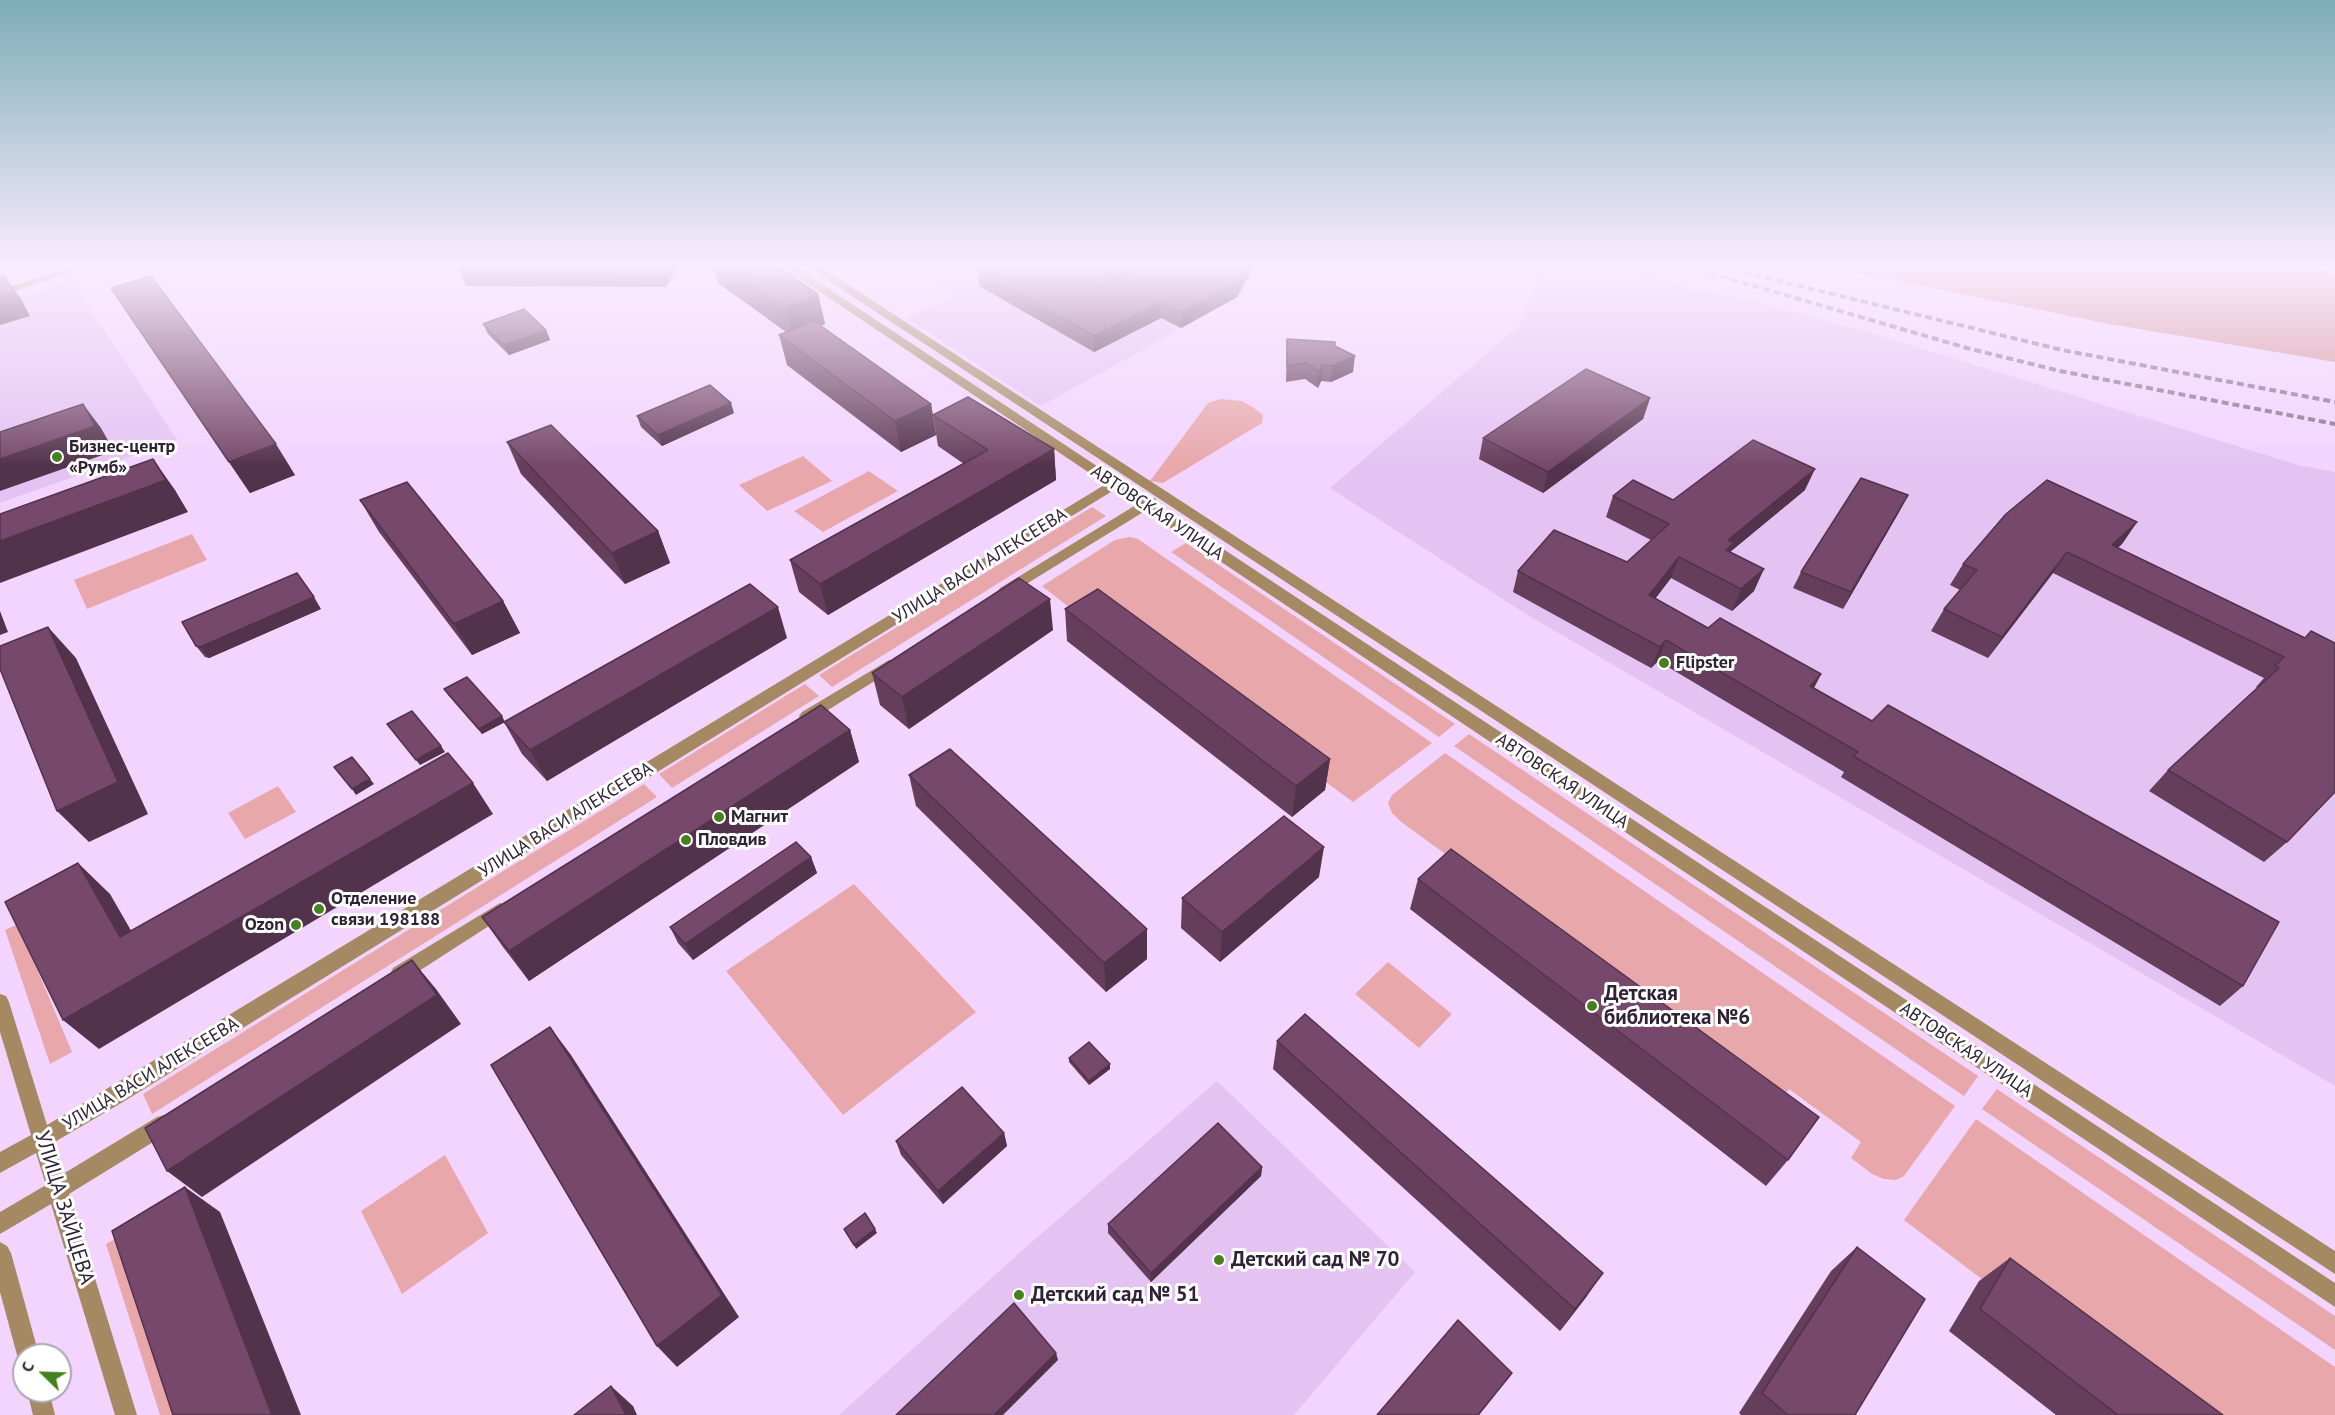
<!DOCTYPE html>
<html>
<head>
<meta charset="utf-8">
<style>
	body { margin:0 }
	#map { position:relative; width:2335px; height:1415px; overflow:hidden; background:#f2d4ff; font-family:"PT Sans",sans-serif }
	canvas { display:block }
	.north { position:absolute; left:12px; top:1343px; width:60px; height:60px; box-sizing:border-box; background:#fff; border:2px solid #aca7af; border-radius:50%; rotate:293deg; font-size:16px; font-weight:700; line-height:24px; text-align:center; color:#302236 }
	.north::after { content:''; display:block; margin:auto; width:21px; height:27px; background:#45811d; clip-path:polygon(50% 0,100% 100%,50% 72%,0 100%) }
</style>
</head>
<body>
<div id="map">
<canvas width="2335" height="1415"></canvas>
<div class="north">С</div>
</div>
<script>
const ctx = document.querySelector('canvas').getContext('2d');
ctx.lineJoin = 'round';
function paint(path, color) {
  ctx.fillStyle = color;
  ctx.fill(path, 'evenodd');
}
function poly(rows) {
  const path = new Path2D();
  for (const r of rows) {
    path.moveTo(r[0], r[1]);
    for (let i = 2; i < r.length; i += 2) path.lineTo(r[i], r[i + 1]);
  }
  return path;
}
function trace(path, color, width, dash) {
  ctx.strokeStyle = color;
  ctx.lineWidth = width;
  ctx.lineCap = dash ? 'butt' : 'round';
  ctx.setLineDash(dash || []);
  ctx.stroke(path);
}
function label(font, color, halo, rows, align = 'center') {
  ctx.font = font + ' "PT Sans",sans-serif';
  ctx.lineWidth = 6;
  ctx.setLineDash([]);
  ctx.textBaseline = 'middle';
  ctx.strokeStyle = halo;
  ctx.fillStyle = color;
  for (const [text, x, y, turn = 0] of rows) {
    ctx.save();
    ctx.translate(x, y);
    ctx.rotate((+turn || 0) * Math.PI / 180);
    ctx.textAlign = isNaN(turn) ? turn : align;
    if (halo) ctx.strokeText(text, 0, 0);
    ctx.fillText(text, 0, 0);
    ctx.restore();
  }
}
paint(poly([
	[910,267,1253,267,1242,295,1041,406,907,318,954,296],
	[1554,267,1629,267,1688,289,1752,301,1872,333,2298,465,2335,472,2335,1086,1526,614,1330,488,1519,326,1540,274],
	[72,281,177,440,0,503,0,303],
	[1217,1081,1415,1272,1294,1415,839,1415,1025,1248]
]), '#e4c3f2');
paint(poly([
	[1221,399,1242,401,1254,408,1263,415,1262,423,1163,483,1150,481,1208,403],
	[803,456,832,481,767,511,739,485],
	[869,471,898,491,823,532,794,511],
	[1092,507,1106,516,832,687,819,675],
	[192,534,207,560,87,609,74,580],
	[1130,537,1138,539,1432,743,1353,802,1100,616,1088,622,1042,586,1115,540],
	[1186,543,1455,724,1439,737,1171,552],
	[805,684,819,696,672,788,659,774],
	[1469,734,1978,1076,1964,1096,1454,746],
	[1445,753,1955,1106,1904,1176,1896,1180,1884,1179,1872,1174,1851,1158,1861,1142,1789,1089,1781,1099,1400,821,1392,813,1388,803,1392,795],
	[644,784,657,797,152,1114,143,1094],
	[278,786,296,812,245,839,228,813],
	[854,884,976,1012,843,1115,726,971],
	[18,924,72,1052,50,1064,5,930],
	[1388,962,1452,1014,1419,1048,1355,994],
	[1997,1089,2335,1316,2335,1350,1982,1109],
	[1976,1119,2335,1367,2335,1415,2161,1415,1904,1220],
	[445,1155,488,1233,402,1294,361,1211],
	[122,1235,183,1415,160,1415,106,1244]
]), '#e8a8ab');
paint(poly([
	[1831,267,2302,267,2329,272,2335,274,2335,362,2104,323]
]), '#d59295');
paint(poly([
	[71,267,88,267,0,296,0,290,71,267],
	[783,267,796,267,1115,478,1124,478,1126,481,1124,484,1146,499,1155,498,1157,501,1155,504,2335,1283,2335,1307,1145,511,1010,594,1000,594,998,591,1000,588,1136,505,1114,490,123,1102,53,1143,63,1174,157,1117,164,1115,171,1117,174,1124,171,1131,69,1194,137,1415,115,1415,51,1204,0,1234,0,1212,46,1185,36,1153,0,1173,0,1152,31,1135,0,1032,0,994,6,996,9,1002,47,1125,1106,484,783,267],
	[808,267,821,267,2335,1251,2335,1274,808,267],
	[889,660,894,661,896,665,894,669,812,720,802,720,799,716,802,712,889,660],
	[500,903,506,905,509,910,506,915,405,980,399,982,393,980,390,974,393,968,500,903],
	[0,1242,7,1246,11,1253,39,1355,24,1355,24,1364,20,1363,17,1355,0,1292,0,1242],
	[27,1391,49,1391,55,1415,33,1415,27,1391]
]), '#a58962');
trace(poly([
	[1689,267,1967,348,2060,371,2335,424],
	[1722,267,2062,350,2335,402]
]), '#877290', 4, [7, 4]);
paint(poly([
	[461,267,677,267,666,287,466,286,459,271],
	[713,267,779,267,818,294,825,324,821,326,931,404,936,435,901,452,787,365,779,335,786,332,718,283],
	[1136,267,1132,272,1140,267,1253,267,1237,297,1181,328,1161,318,1094,352,979,286,978,270],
	[111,288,295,475,250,493],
	[483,324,546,330,550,340,509,355,488,334],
	[1287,339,1335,346,1353,372,1331,382,1321,381,1318,388,1305,379,1286,382],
	[1650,398,1643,419,1543,493,1479,459,1483,438],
	[734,413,662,446,641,427,637,416],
	[933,415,1054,449,1056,480,828,615,799,592,790,560,964,464,938,446],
	[507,442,658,531,670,563,625,584,521,474],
	[1805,490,1730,552,1754,591,1732,611,1671,578,1655,599,1708,628,1821,674,1814,688,2243,986,2220,1006,1841,777,1844,772,1658,661,1651,668,1513,592,1518,571,1627,562,1651,540,1606,517,1613,496,1673,500],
	[360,500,503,601,520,633,472,655,379,532],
	[1899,512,1843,609,1793,588,1801,572],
	[2137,522,2122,544,2117,548,2305,638,2287,842,2264,862,2149,791,2168,770,2257,688,2256,687,2264,678,2053,573,1988,658,1931,631,1944,609,1960,590,1950,585,1963,564],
	[321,609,209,658,205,657,196,646],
	[1065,609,1330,759,1325,790,1292,817,1067,641],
	[1053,630,909,729,880,705,872,673],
	[787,638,547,781,522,754,504,722],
	[444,689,505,722,482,734,448,695],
	[850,730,859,762,529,981,503,947,482,917],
	[909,775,1147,929,1147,959,1106,992,916,806],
	[811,857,817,873,693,960,678,943,670,927],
	[1319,877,1220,962,1181,928,1182,898],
	[1418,879,1788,1160,1766,1186,1410,909],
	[1277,1041,1587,1296,1560,1331,1273,1069],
	[1069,1058,1110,1069,1089,1085,1069,1062],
	[1004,1133,1007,1146,943,1204,901,1155,896,1141],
	[1262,1167,1261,1176,1151,1282,1108,1233,1108,1224],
	[1857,1247,1855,1415,1741,1415,1739,1413,1831,1271],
	[2010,1258,2223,1415,2056,1415,1949,1331,1979,1281]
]), '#653e5c');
paint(poly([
	[663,267,677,267,666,287,661,272],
	[1121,267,1136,267,1100,304,1099,289],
	[1246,267,1253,267,1237,297,1181,328,1181,312],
	[4,275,21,299,30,316,0,325,0,296],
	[818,294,825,324,793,337,786,307],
	[1161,302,1161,318,1094,352,1094,336],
	[546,330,550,340,509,355,504,345],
	[1355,356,1353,372,1331,382,1332,366],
	[1322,365,1321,381,1318,388,1319,372],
	[1650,398,1643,419,1543,493,1548,472],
	[731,403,734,413,662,446,658,435],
	[83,404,101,428,114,451,0,491,0,459],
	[931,404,936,435,901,452,895,421],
	[276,444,295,475,250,493,229,462],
	[1054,449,1056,480,828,615,820,584],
	[153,459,175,490,188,512,0,583,0,541],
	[1815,469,1805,490,1730,552,1717,571,1728,540],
	[1908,495,1899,512,1843,609,1851,592],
	[2137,522,2122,544,2097,567,2112,545],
	[658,531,670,563,625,584,612,553],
	[2067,552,2053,573,1988,658,2002,637],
	[1679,557,1671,578,1641,617,1649,595],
	[1764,569,1754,591,1732,611,1741,589],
	[314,597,321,609,209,658,200,647],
	[1050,599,1053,630,909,729,902,697],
	[503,601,520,633,472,655,454,624],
	[778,607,787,638,547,781,530,750],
	[0,611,8,632,0,635],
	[48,627,76,658,148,814,89,842,57,811],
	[1666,640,1658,661,1651,668,1660,647],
	[1821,674,1810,695,1810,686],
	[502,716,505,722,482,734,479,729],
	[850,730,859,762,529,981,509,951],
	[441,746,445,752,420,765,416,760],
	[1330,759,1325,790,1292,817,1296,786],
	[370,779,374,784,356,795,352,789],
	[473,783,493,814,99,1049,63,1020],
	[1324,847,1319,877,1220,962,1222,932],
	[811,857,817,873,693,960,685,944],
	[78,863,110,894,152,967,120,937],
	[1147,929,1147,959,1106,992,1104,963],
	[412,960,436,989,461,1024,202,1197,167,1171],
	[550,1027,571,1055,739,1317,677,1367,657,1346],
	[1110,1064,1110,1069,1089,1085,1089,1081],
	[1004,1133,1007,1146,943,1204,938,1191],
	[1262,1167,1261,1176,1151,1282,1151,1273],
	[185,1187,220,1212,301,1415,272,1415],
	[875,1229,877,1233,856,1249,854,1245],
	[1603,1273,1587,1296,1560,1331,1575,1309],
	[1056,1353,1058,1360,1003,1415,994,1415],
	[1512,1373,1479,1415,1478,1415],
	[611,1386,633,1406,637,1415,626,1415]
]), '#53324b');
const building = poly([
	[461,267,663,267,661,272,459,271,461,267],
	[729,267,779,267,818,294,786,307,729,267],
	[984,267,1121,267,1099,289,1140,267,1246,267,1238,282,1181,312,1161,302,1094,336,978,270,984,267],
	[4,275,13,292,0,296,0,277,4,275],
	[151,276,276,444,229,462,111,288,151,276],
	[524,309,546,330,504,345,483,324,524,309],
	[814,321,931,404,895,421,779,335,814,321],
	[1287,339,1335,342,1335,346,1355,356,1332,366,1322,365,1319,372,1307,363,1287,366,1287,339],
	[1586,369,1650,398,1548,472,1483,438,1586,369],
	[710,385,731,403,658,435,637,416,710,385],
	[968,397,1054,449,820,584,790,560,988,450,933,415,968,397],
	[83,404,95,426,0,459,0,432,83,404],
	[551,425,658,531,612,553,507,442,551,425],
	[1753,440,1815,469,1728,540,1734,543,1726,550,1764,569,1741,589,1679,557,1649,595,1708,628,1720,618,1821,674,1810,686,1872,721,1888,705,2279,922,2243,986,1853,756,1858,752,1666,640,1660,647,1518,571,1554,530,1627,562,1669,524,1613,496,1633,480,1673,500,1753,440],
	[153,459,166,480,0,541,0,514,153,459],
	[1861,478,1908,495,1851,592,1801,572,1861,478],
	[2047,480,2137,522,2112,545,2305,638,2311,631,2335,643,2335,792,2287,842,2168,770,2279,668,2275,666,2284,657,2067,552,2002,637,1944,609,1977,570,1963,564,2006,514,2047,480],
	[407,482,503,601,454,624,360,500,407,482],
	[297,573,314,597,200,647,196,646,182,622,297,573],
	[1019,578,1050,599,902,697,872,673,1019,578],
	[750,584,778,607,530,750,504,722,750,584],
	[1098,589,1330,759,1296,786,1065,609,1098,589],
	[48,627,118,782,57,811,0,669,0,646,48,627],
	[467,677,502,716,479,729,444,689,467,677],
	[821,705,850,730,509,951,482,917,821,705],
	[412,711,441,746,416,760,387,724,412,711],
	[950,749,1147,929,1104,963,909,775,950,749],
	[448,753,473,783,63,1020,5,902,78,863,120,937,448,753],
	[352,757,370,779,352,789,334,767,352,757],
	[1284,816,1324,847,1222,932,1182,898,1284,816],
	[796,842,811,857,685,944,670,927,796,842],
	[1451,849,1819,1117,1788,1160,1418,879,1451,849],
	[412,960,437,995,167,1171,145,1128,412,960],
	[1305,1014,1603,1273,1575,1309,1277,1041,1305,1014],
	[550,1027,722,1295,657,1346,491,1065,550,1027],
	[1089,1042,1110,1064,1089,1081,1069,1058,1089,1042],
	[962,1087,1004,1133,938,1191,896,1141,962,1087],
	[1218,1123,1262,1167,1151,1273,1108,1224,1218,1123],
	[185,1187,272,1415,173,1415,112,1231,185,1187],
	[865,1213,875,1229,854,1245,844,1229,865,1213],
	[1857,1247,1925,1299,1855,1415,1788,1415,1762,1393,1857,1247],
	[2010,1258,2223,1415,2118,1415,1980,1309,2010,1258],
	[1014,1303,1056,1353,994,1415,896,1415,1014,1303],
	[1458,1320,1512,1373,1478,1415,1377,1415,1458,1320],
	[611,1386,626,1415,574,1415,611,1386]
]);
paint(building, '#76486b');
trace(building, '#53324b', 1.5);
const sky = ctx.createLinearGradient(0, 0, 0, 466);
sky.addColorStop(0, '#7dacb7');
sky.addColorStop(0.57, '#f9ecff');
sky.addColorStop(1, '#f9ecff00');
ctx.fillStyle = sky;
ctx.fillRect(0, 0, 2335, 466);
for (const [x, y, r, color] of [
	[57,457,6,"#45811d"],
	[1664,663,6,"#45811d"],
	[719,817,6,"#45811d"],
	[686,840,6,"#45811d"],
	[319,909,6,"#45811d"],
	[296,925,6,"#45811d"],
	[1592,1006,6,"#45811d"],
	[1219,1260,6,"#45811d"],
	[1019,1295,6,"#45811d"]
]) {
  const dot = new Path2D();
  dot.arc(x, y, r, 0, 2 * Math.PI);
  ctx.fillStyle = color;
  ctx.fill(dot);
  trace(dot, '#fff', 2);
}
label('bold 18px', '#302236', '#fff', [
	["Бизнес-центр",69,447],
	["«Румб»",69,468],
	["Flipster",1676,663],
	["Магнит",731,817],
	["Пловдив",698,840],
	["Отделение",331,899],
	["связи 198188",331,920],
	["Ozon",284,925,"right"]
], 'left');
label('18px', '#302236', '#fff', [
	["АВТОВСКАЯ УЛИЦА",1157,513,34],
	["УЛИЦА ВАСИ АЛЕКСЕЕВА",980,566,-32],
	["АВТОВСКАЯ УЛИЦА",1562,781,34],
	["УЛИЦА ВАСИ АЛЕКСЕЕВА",566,820,-32],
	["АВТОВСКАЯ УЛИЦА",1966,1050,34],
	["УЛИЦА ВАСИ АЛЕКСЕЕВА",151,1074,-31]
]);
label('bold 21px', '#302236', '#fff', [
	["Детская",1604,994],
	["библиотека №6",1604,1018],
	["Детский сад № 70",1231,1260],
	["Детский сад № 51",1031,1295]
], 'left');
label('21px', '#302236', '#fff', [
	["УЛИЦА ЗАЙЦЕВА",64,1208,73]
]);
</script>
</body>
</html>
